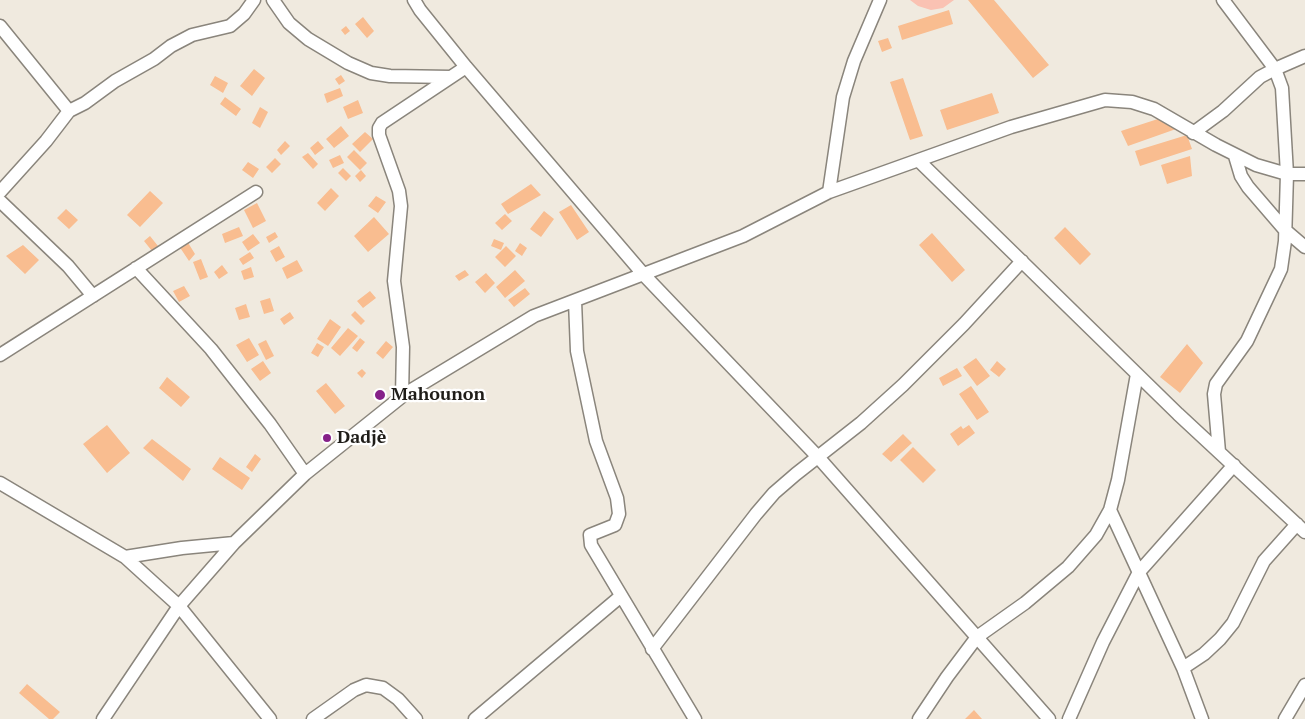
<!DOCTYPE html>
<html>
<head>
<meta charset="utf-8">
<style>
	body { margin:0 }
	canvas { display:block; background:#f0eadf }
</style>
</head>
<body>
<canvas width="1305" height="719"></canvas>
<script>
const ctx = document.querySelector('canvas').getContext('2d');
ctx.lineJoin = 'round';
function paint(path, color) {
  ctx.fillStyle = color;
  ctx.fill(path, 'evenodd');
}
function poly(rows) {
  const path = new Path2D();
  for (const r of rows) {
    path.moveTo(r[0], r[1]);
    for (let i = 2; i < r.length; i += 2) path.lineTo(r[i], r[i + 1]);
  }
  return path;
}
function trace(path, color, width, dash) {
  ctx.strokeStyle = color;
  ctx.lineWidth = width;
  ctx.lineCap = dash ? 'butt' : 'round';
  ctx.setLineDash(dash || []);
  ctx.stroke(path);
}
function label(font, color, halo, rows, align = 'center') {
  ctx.font = font + ' "PT Serif",serif';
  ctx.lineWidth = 4.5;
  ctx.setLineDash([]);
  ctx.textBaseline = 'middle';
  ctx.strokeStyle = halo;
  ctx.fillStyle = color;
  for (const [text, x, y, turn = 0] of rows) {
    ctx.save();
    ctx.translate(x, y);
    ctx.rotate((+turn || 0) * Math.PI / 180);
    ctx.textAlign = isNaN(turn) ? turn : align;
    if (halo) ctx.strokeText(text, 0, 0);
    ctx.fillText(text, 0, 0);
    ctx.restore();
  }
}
paint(poly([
	[910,0,954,0,943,8,931,10,918,6]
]), '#fac2b3');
paint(poly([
	[968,0,994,0,1049,65,1033,78],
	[949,10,953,24,902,40,898,26],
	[363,17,374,31,367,38,355,24],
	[346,26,350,31,345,35,341,30],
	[888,38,892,48,882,52,878,41],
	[254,69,265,78,252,96,240,86],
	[341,75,345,81,339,85,335,79],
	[215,76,228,83,223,93,210,85],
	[903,78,923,136,910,140,890,82],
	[340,88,343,96,327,103,324,94],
	[992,93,999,113,947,130,940,110],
	[225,97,241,109,236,116,220,104],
	[358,100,363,113,348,119,343,107],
	[260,107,268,112,260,128,252,123],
	[1164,117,1176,129,1128,146,1121,131],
	[341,126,349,136,334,148,326,139],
	[365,132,373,139,360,152,352,144],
	[1187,135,1192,149,1140,166,1135,151],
	[285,141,290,146,281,155,277,150],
	[318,141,324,148,315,155,310,148],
	[354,150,367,163,360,170,347,157],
	[308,153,318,164,313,169,302,157],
	[340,155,344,163,333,168,329,160],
	[1190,156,1192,176,1167,184,1161,165],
	[275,158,281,164,272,173,266,167],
	[248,162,259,169,253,178,242,170],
	[343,168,351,176,346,181,338,173],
	[361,170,366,176,360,182,355,176],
	[531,184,541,195,508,214,501,204],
	[331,188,339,196,325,211,317,203],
	[150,191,163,203,140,227,127,215],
	[376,196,386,202,378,213,368,206],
	[257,203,266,221,253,228,244,210],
	[571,205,589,232,577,240,559,212],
	[66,209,78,220,69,229,57,218],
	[544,211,554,219,541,237,530,229],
	[505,214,512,221,502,230,495,223],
	[374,217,389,234,368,252,354,236],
	[239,227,243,236,225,243,222,234],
	[1065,227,1091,254,1080,265,1054,238],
	[275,232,278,237,269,243,266,237],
	[932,233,965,270,952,282,919,245],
	[253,234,260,243,248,251,242,242],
	[150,236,158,246,152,251,144,241],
	[494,239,504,243,501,250,491,246],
	[187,241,195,254,189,261,179,246],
	[520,243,527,248,522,256,515,251],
	[23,245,39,260,25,274,6,256],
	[279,246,285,257,276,262,270,251],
	[506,246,516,256,505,267,495,257],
	[250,252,254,258,243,265,239,259],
	[201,259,208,277,200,280,193,262],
	[297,260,303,271,287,279,282,268],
	[222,265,228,273,219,279,214,272],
	[251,267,254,277,244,280,241,271],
	[465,270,469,275,459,281,455,276],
	[515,270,525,281,505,298,496,287],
	[486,273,495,283,485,293,475,282],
	[184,286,190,296,179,302,173,291],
	[525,288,530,294,514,307,508,300],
	[370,291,376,298,363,308,357,301],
	[270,298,274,311,264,314,260,301],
	[246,304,250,317,239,320,235,308],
	[355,311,365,321,361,325,351,315],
	[290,312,294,318,284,325,280,319],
	[330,319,341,327,328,346,317,339],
	[348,328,358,336,340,356,331,348],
	[249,338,259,355,247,362,236,345],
	[360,338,365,342,357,352,352,348],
	[266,340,274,356,266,360,258,344],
	[386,341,393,347,383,359,376,353],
	[317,343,324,347,318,357,311,353],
	[1187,344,1203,363,1180,393,1160,377],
	[976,358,990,376,977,386,963,367],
	[263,361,271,373,260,381,251,369],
	[997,361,1006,369,999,377,990,370],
	[957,368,962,376,943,386,939,378],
	[362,369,366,373,362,378,357,373],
	[167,377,190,397,181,407,159,388],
	[326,383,345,406,335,414,316,391],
	[971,386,989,412,977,420,959,394],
	[107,425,130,453,107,473,83,444],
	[969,425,975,433,958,446,950,434,961,426,963,429],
	[903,434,912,443,891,462,882,454],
	[152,439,191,469,183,481,143,448],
	[913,447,936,470,923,483,900,460],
	[255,454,261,459,252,472,246,467],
	[220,457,250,478,242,490,212,469],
	[27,684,60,712,53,719,49,719,19,693],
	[974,710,982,719,965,719]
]), '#f9bd90');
const street = poly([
	[273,0,289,23,308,39,348,63,371,73,390,76,451,77],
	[414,0,420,10,466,67,644,275,818,457,1049,719],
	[0,26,69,111],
	[1193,133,1223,111,1260,77,1275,69,1305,56],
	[1235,156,1241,176,1248,187,1285,230,1305,247],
	[919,161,1178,414,1305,532],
	[0,192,46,141,69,111,85,103,115,81,154,59,171,46,192,35,230,26,244,14,254,0],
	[829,192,843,97,854,61,880,0],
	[0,201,68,266,93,296],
	[136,268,211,349,270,424,305,474],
	[575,301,577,351,596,441,617,498,619,514,615,525,590,535,591,545,695,719],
	[0,355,256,192],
	[402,396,403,347,394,281,401,206,399,191,379,135,379,128,382,123,466,67],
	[1219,452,1214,394,1216,384,1247,341,1281,269,1285,241,1287,174,1282,88,1275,69,1223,0],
	[0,483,125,557,179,606,270,719],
	[1110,510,1183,668,1202,719],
	[125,557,182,548,234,543],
	[652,649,756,514,774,493,796,474,861,423,903,385,964,324,1022,261],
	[1183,668,1204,654,1220,639,1233,623,1264,561,1297,524],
	[103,719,179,606,234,543,305,474,405,394,534,316,743,236,829,192,1011,127,1105,100,1132,102,1154,109,1216,145,1256,165,1287,174,1305,174],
	[313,719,354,690,366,685,383,688,398,699,416,719],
	[475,719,621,596],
	[919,719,947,677,977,637,1025,603,1068,567,1096,535,1110,510,1118,480,1137,374],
	[1069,719,1103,642,1139,572,1234,465],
	[1285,719,1305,685]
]);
trace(street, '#8a857c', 15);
trace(street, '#fff', 12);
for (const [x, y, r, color] of [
	[380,395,6,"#862189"],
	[327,438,5,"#862189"]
]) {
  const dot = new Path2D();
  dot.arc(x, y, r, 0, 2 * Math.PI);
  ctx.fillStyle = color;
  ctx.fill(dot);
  trace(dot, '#fff', 2);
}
label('bold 18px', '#1f1d19', '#fff', [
	["Mahounon",391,395],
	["Dadjè",337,438]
], 'left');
</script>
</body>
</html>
